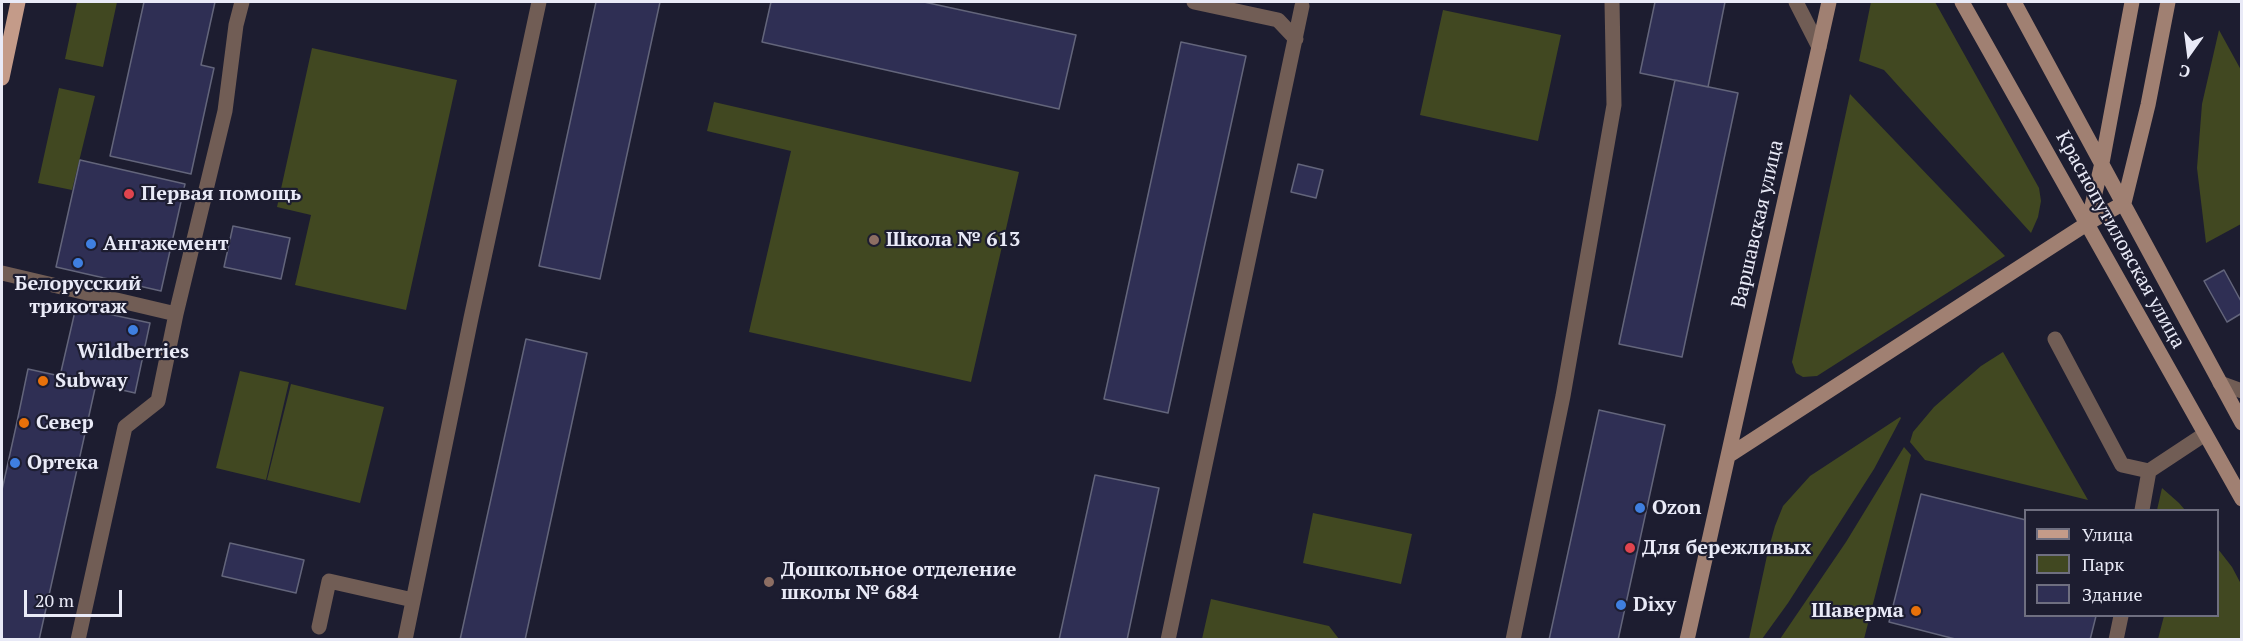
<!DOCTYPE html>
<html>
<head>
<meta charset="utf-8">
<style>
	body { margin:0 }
	#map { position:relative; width:2243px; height:641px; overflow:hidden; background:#1d1d30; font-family:"PT Serif",serif }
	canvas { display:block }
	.frame { position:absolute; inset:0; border:3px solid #e9eaf7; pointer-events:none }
	.legend { position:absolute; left:2024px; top:509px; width:195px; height:108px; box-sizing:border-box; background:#1d1d30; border:2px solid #6f6f80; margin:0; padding:8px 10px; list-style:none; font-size:18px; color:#e9eaf7 }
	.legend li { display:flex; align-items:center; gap:12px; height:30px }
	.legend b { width:30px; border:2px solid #6f6f80 }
	.north { position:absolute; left:2159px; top:24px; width:60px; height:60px; -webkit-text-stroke:4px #1d1d30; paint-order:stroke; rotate:194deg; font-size:16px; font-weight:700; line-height:24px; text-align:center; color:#e9eaf7 }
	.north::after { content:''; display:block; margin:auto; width:21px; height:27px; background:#e9eaf7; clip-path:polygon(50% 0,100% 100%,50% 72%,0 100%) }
	.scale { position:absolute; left:24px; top:590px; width:98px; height:27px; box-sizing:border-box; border:3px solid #e9eaf7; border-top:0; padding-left:8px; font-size:18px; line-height:21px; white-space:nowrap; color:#e9eaf7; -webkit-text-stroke:4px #1d1d30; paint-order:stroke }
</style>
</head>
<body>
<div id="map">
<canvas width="2243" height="641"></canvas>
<div class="frame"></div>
<ul class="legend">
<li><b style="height:8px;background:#c49b89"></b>Улица</li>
<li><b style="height:16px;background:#414821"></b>Парк</li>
<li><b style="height:16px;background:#2f2f54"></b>Здание</li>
</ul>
<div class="north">С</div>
<div class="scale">20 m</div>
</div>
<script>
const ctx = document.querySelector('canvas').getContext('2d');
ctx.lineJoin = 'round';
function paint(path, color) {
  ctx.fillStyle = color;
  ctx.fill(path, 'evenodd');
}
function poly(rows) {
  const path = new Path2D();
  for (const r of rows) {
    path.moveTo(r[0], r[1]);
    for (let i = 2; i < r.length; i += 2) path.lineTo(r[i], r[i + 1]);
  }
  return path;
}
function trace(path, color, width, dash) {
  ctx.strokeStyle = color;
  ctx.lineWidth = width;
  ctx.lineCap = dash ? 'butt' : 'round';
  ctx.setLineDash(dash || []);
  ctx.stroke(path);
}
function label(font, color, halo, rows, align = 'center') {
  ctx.font = font + ' "PT Serif",serif';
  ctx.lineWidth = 4.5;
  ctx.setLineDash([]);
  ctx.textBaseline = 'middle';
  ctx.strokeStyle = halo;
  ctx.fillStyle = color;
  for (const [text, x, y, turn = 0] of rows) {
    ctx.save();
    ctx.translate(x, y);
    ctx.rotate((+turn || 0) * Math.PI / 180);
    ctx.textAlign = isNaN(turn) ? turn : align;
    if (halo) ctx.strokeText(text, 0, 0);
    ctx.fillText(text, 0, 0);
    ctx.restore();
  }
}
paint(poly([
	[77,2,117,2,103,67,65,59],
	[1871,2,1935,2,2039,188,2041,201,2038,217,2031,233,1884,70,1859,61],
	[1443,10,1561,35,1538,141,1420,115],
	[2219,30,2241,70,2241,224,2206,243,2197,168,2202,104],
	[312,48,457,80,406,310,295,285,311,215,277,207],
	[59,88,95,96,72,190,38,183],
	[1850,94,2005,256,1817,376,1803,377,1796,373,1792,362],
	[714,102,1019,172,971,382,749,332,791,151,707,131],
	[2003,352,2088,500,1925,460,1910,442,1913,432,1934,407,1981,366],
	[240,371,289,382,266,480,216,468],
	[291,384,384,407,360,503,267,480],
	[1900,417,1901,418,1874,469,1788,603,1762,639,1749,639,1768,551,1775,526,1783,506,1810,476],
	[1904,447,1911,455,1864,639,1780,639,1846,542],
	[2162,488,2179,503,2185,510,2157,510],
	[1313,513,1412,534,1401,584,1303,563],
	[2218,549,2232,567,2241,584,2241,639,2158,639,2164,616,2218,616],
	[1211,599,1329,626,1339,639,1202,639]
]), '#414821');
const building = poly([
	[144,2,215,2,201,65,214,68,191,174,110,156,144,2],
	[596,2,660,2,600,279,539,266,596,2],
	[771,2,924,2,1076,35,1059,109,762,42,771,2],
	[1655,2,1725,2,1708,87,1640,73,1655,2],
	[1181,42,1246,56,1168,413,1104,399,1181,42],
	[1675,80,1738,93,1682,357,1619,344,1675,80],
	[80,160,185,184,161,291,56,267,80,160],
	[1298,164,1323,170,1316,198,1291,192,1298,164],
	[233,226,290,238,281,279,224,267,233,226],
	[2224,270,2242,303,2242,313,2227,322,2204,281,2224,270],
	[76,307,150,323,135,393,96,384,39,640,2,640,2,490,17,422,28,369,60,376,76,307],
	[526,339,587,353,525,640,460,640,526,339],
	[1599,410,1665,425,1618,640,1549,640,1599,410],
	[1095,475,1159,488,1127,640,1059,640,1095,475],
	[1921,494,2026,520,2026,616,2096,616,2090,640,1959,640,1889,622,1921,494],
	[230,543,304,560,296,593,222,576,230,543]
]);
paint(building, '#2f2f54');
trace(building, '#63657b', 1.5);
trace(poly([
	[1194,2,1278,20,1296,39],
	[2,273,176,314],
	[2055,339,2122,465,2149,471],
	[2142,510,2149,471,2205,434],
	[319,627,329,581,413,600],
	[78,640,125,427,158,401,176,314,225,111,236,25,242,2],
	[405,640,471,318,539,2],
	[1168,640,1302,6],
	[1513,640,1563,396,1614,105,1612,2],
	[2116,640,2121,616]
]), '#715d55', 15);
trace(poly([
	[1796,2,1819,47],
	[2220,383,2242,391]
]), '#715d55', 15);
trace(poly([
	[1962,2,2242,499],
	[2014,2,2242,423],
	[2088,223,2102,163,2132,2],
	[1728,456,2088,223,2124,203,2148,105,2168,2],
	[1687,640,1829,2]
]), '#a08072', 15);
trace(poly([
	[2,78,18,2]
]), '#c49b89', 15);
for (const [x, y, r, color] of [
	[129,194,6,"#e0444e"],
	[874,240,6,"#8d6e63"],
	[91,244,6,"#3f7fe0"],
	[78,263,6,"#3f7fe0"],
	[133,330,6,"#3f7fe0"],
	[43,381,6,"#e8710a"],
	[24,423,6,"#e8710a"],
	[15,463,6,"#3f7fe0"],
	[1640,508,6,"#3f7fe0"],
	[1630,548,6,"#e0444e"],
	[769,582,6,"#8d6e63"],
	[1621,605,6,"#3f7fe0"],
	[1916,611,6,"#e8710a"]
]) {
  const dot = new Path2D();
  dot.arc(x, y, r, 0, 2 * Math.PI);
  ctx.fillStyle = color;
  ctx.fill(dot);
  trace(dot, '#1d1d30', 2);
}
label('bold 20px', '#e9eaf7', '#1d1d30', [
	["Первая помощь",141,194],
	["Школа № 613",886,240],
	["Ангажемент",103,244],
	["Белорусский",78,284,"center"],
	["трикотаж",78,307,"center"],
	["Wildberries",133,352,"center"],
	["Subway",55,381],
	["Север",36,423],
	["Ортека",27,463],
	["Ozon",1652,508],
	["Для бережливых",1642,548],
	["Дошкольное отделение",781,570],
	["школы № 684",781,593],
	["Dixy",1633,605],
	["Шаверма",1904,611,"right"]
], 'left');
label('20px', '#e9eaf7', '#1d1d30', [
	["Варшавская улица",1758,224,-77],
	["Краснопутиловская улица",2120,240,61]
]);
</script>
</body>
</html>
